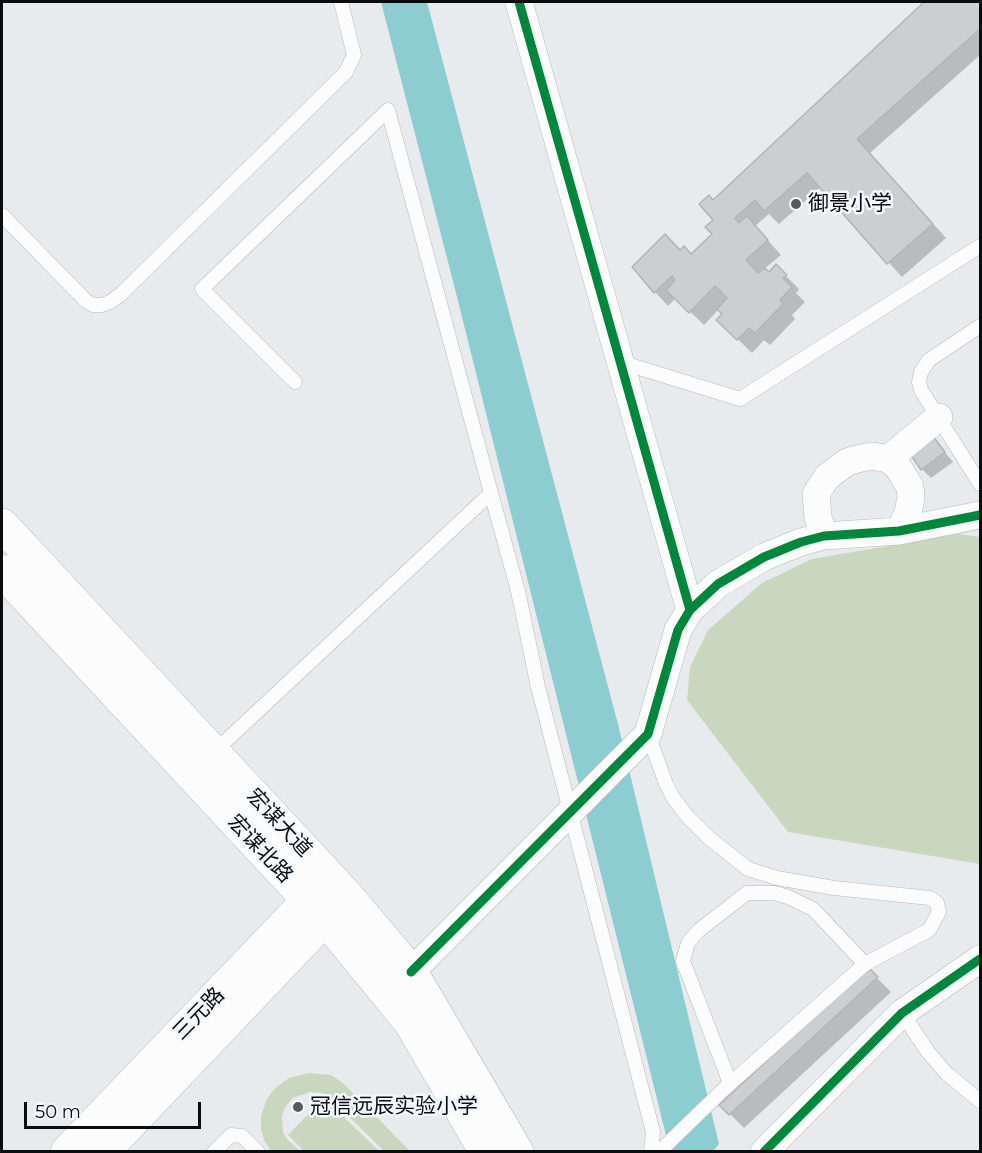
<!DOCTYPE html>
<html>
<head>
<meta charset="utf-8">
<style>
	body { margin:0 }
	#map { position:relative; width:982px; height:1153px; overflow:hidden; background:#e8ebee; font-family:Montserrat,sans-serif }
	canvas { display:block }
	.frame { position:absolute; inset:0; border:3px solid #0a0c0d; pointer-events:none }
	.scale { position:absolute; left:24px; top:1102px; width:177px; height:27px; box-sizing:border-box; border:3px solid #0a0c0d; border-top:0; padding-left:8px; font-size:18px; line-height:21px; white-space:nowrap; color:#0a0c0d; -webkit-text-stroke:4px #f2f8fe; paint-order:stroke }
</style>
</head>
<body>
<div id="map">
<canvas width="982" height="1153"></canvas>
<div class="frame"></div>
<div class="scale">50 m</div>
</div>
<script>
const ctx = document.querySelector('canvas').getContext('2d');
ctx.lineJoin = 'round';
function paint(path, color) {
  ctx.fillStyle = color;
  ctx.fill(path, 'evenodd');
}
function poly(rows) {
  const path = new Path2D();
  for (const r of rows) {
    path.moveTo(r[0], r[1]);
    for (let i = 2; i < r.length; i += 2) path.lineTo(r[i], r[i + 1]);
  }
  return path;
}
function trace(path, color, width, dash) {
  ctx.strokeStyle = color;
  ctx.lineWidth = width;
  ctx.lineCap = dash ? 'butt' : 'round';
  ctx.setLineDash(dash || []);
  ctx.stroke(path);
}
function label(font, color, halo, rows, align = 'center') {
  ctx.font = font + ' Montserrat,"Noto Sans SC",sans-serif';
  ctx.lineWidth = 5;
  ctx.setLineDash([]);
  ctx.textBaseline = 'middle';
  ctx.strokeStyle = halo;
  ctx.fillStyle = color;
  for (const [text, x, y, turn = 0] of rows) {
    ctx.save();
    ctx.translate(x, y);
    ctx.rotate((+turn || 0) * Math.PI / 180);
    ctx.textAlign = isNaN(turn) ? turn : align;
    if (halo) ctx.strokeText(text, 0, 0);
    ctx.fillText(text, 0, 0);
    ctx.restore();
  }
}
paint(poly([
	[958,534,980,537,980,864,788,832,687,700,690,667,708,630,762,583,812,559],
	[309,1073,331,1075,343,1083,410,1151,384,1151,328,1096,321,1093,310,1092,293,1098,285,1107,282,1116,283,1132,286,1138,300,1151,271,1151,264,1140,261,1129,261,1116,266,1101,274,1089,282,1083,289,1078],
	[324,1098,379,1151,304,1151,288,1135]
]), '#c9d7be');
paint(poly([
	[381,2,427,2,619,728,719,1144,713,1151,670,1151,455,289]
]), '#8ccdd2');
paint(poly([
	[926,2,980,2,980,55,870,153,946,238,902,277,821,187,779,224,769,214,755,226,781,255,764,269,769,274,776,266,799,289,796,293,805,302,792,315,795,319,770,345,764,340,752,353,718,320,724,314,719,309,704,325,676,298,668,306,655,292,680,251,692,256,714,234,716,220,714,202],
	[932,437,953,462,931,478,922,469],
	[868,969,891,992,744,1128,721,1105]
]), '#0003');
const building = poly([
	[924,2,980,2,980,29,857,139,933,224,887,264,807,173,764,211,755,200,735,218,739,223,747,216,768,240,746,260,758,273,765,268,769,272,776,264,787,275,783,278,792,287,780,300,783,304,755,333,749,328,737,340,716,320,722,314,717,309,727,298,715,286,689,313,666,290,675,280,672,276,654,293,632,267,665,234,680,250,684,246,691,254,712,234,705,227,713,220,699,204,709,195,713,200,924,2],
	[932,435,945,452,921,470,909,452,932,435],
	[868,967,878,977,729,1115,719,1105,868,967]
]);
paint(building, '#ccced1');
trace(building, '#b2b4b6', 1.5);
const service = poly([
	[2,215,86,301,93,305,102,305,110,302,120,295,346,72,354,55,341,2],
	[980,326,929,360,921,372,919,382,921,390,980,484],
	[620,362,740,399,980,246],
	[295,382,202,289,388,110,491,493],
	[648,734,666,784,674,799,687,816,708,837,748,869,777,878,834,888,930,898,937,903,939,912,929,930,865,964,724,1089,659,1152],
	[214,752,491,493,518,591,538,687,653,1132,651,1152],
	[902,1013,928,1052,946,1073,980,1101],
	[730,1083,683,961,688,943,698,931,747,893,775,893,788,897,813,909,865,964],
	[214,1152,231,1135,242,1136,258,1152]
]);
const minor = poly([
	[519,2,690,610],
	[888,459,898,467,910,487,911,497,908,513,899,531],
	[824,536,818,517,816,494,827,477,847,462,861,458,873,456,888,459,939,417],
	[411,972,648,734,678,630,690,610,718,584,764,557,801,542,824,536,899,531,980,515],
	[764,1152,902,1013,980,959]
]);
const secondary = poly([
	[2,525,347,896,411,972,517,1152],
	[2,571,325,918,410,1022,486,1152],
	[67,1152,323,885],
	[103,1152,340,903]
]);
trace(service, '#b6b8ba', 15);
trace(minor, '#b6b8ba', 28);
trace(secondary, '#b6b8ba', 34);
trace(service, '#fcfcfc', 14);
trace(minor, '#fcfcfc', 27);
trace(secondary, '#fcfcfc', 33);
trace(poly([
	[519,2,690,610],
	[411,972,648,734,678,630,690,610,718,584,764,557,801,542,824,536,899,531,980,515],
	[764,1152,902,1013,980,959]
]), '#00873e', 9);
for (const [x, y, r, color] of [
	[796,204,6,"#585a5c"],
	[298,1107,6,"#585a5c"]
]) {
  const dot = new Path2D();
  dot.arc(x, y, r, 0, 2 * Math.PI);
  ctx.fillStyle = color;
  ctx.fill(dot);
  trace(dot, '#f2f8fe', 2);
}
label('21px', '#0a0c0d', '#f2f8fe', [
	["御景小学",808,204],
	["冠信远辰实验小学",310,1107]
], 'left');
label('21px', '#0a0c0d', '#f2f8fe', [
	["宏谋大道",279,823,47],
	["宏谋北路",260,849,47],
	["三元路",199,1014,-46]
]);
</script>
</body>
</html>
